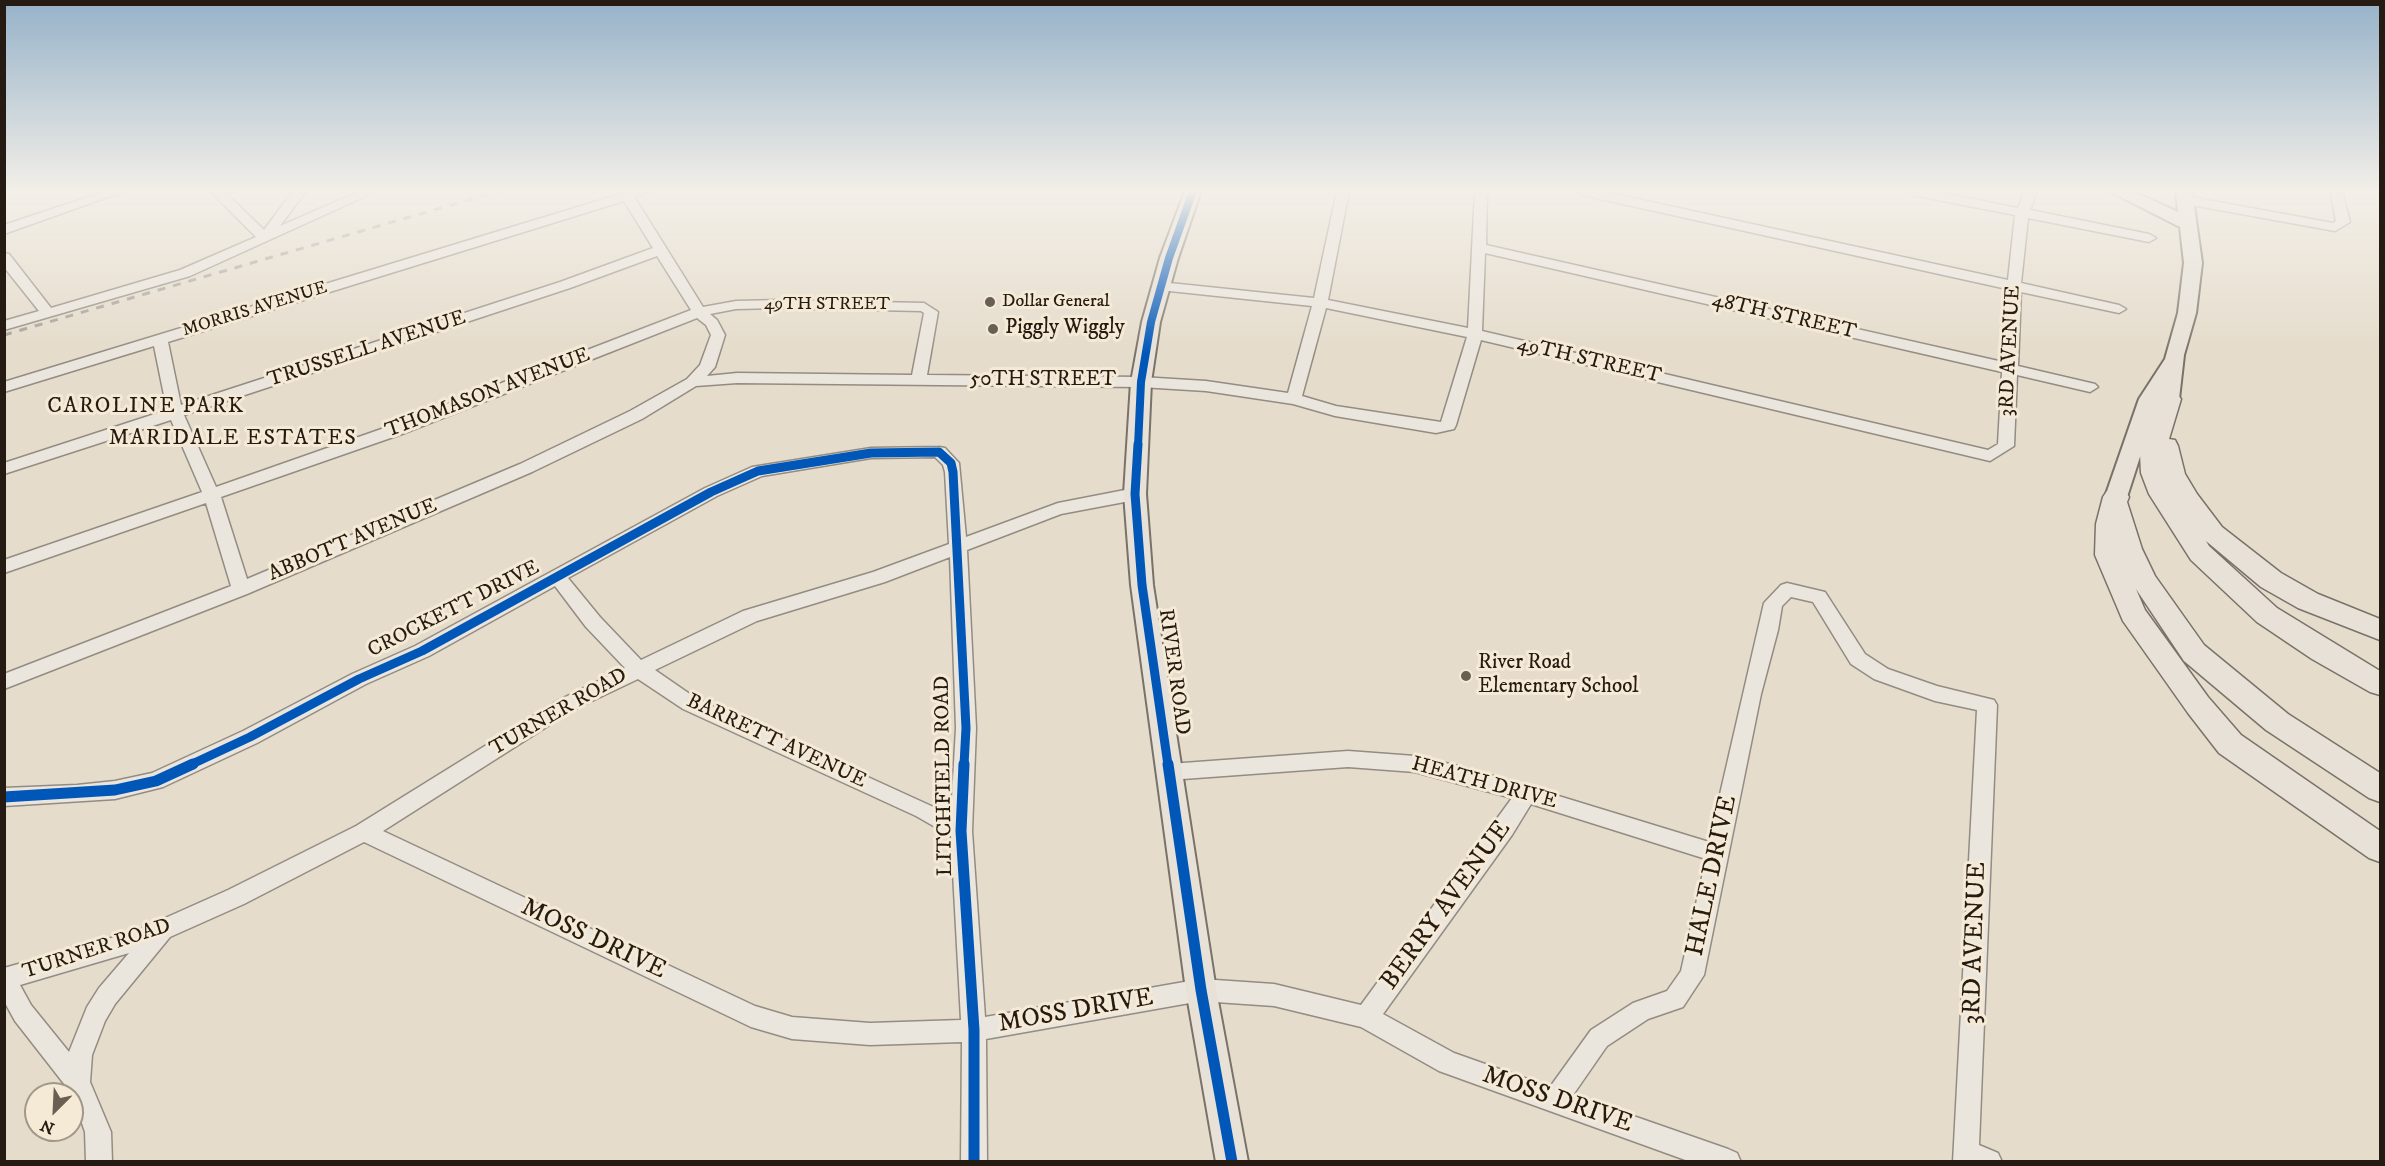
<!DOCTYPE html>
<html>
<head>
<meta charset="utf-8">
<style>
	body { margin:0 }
	#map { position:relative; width:2385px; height:1166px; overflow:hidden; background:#e5dccb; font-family:"IM FELL DW Pica",serif }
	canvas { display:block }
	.frame { position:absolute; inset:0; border:6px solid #261b12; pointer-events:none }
	.north { position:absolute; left:24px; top:1082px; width:60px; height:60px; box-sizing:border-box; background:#f5ead6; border:2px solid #a29788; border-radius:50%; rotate:204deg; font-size:16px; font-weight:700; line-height:24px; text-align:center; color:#261b12 }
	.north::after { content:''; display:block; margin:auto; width:21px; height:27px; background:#695f53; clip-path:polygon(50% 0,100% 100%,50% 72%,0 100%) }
</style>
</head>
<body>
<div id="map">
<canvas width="2385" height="1166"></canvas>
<div class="frame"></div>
<div class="north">N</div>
</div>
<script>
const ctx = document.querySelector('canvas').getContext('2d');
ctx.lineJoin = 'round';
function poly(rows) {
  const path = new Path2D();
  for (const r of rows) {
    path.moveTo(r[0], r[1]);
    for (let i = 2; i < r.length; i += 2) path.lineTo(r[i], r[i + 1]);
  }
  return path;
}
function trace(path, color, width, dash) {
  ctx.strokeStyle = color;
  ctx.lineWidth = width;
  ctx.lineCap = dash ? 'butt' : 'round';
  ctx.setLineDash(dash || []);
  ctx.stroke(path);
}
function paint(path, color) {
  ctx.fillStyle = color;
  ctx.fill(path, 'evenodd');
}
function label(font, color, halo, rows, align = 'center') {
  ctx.font = font + ' "IM FELL DW Pica",serif';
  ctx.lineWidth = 6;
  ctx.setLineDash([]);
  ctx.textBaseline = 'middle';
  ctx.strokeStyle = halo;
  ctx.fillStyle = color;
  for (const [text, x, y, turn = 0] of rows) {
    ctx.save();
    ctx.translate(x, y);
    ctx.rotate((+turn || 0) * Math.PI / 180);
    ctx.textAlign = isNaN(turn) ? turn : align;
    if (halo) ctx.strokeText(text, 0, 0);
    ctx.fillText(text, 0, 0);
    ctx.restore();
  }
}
const minor = poly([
	[106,191,125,191,4,234,4,225,106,191],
	[210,191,224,191,264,230,293,191,306,191,280,226,360,191,377,191,190,276,4,330,4,321,39,311,4,267,4,253,9,254,51,308,180,270,256,237,210,191],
	[630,191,650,191,635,198,703,307,736,301,780,300,924,303,938,312,927,375,1141,377,1206,381,1288,393,1312,306,1160,290,1153,286,1160,282,1314,298,1337,191,1349,191,1328,300,1468,328,1475,191,1487,191,1486,245,2003,362,2007,289,1582,195,1576,191,1601,191,2008,280,2015,215,1912,195,1906,191,1933,191,2018,208,2024,191,2037,191,2030,210,2149,234,2156,238,2149,242,2028,218,2021,283,2119,305,2126,309,2119,313,2021,292,2018,366,2095,384,2098,387,2090,392,2017,375,2014,446,1990,461,1481,340,1456,425,1454,429,1436,433,1335,416,1293,404,1206,391,1141,387,737,383,696,386,642,419,532,472,247,594,4,689,4,674,231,586,206,503,4,573,4,560,202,492,171,420,4,474,4,463,167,410,154,346,4,392,4,382,630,191],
	[624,201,653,248,560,282,181,405,168,342,624,201],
	[1485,253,2002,372,1998,444,1988,450,1482,331,1485,253],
	[657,256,691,310,390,426,216,487,184,415,570,288,657,256],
	[780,308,921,311,924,313,912,375,737,373,707,376,715,367,725,335,717,320,710,314,736,309,780,308],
	[1326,308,1467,337,1441,422,1336,406,1302,396,1326,308],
	[697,318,706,325,711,335,700,365,687,379,630,411,520,464,247,579,221,497,402,434,697,318],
	[2330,191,2342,191,2350,222,2335,231,2186,204,2180,200,2186,196,2333,223,2336,221,2330,191],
	[939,447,945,448,959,463,966,537,1058,503,1135,488,1143,494,1135,500,1061,514,967,550,976,728,972,831,985,1017,1201,979,1274,984,1361,1005,1512,798,1415,772,1348,767,1169,780,1162,778,1159,772,1162,766,1169,764,1348,751,1415,756,1467,768,1709,842,1764,603,1781,585,1787,583,1825,592,1865,654,1888,669,1937,686,1994,700,1997,705,1979,1145,1998,1153,2002,1162,1953,1162,1977,710,1935,701,1874,679,1851,664,1813,602,1791,597,1782,606,1778,630,1761,694,1704,975,1683,1007,1648,1019,1607,1046,1573,1095,1728,1149,1737,1153,1741,1162,1691,1162,1439,1071,1361,1027,1274,1006,1201,1001,986,1039,987,1162,961,1162,962,1042,870,1045,792,1039,751,1027,364,842,244,904,170,937,115,1004,105,1021,92,1055,90,1082,111,1132,112,1162,86,1162,85,1132,72,1094,15,1021,4,1001,4,968,136,931,228,890,356,826,559,700,625,668,586,627,555,586,429,656,366,684,257,743,163,787,115,799,4,806,4,788,77,785,115,781,152,773,243,731,352,674,415,646,705,488,752,467,871,448,939,447],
	[935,457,943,465,945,472,949,544,873,572,743,611,641,660,600,617,568,578,717,496,762,476,871,458,935,457],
	[950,557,956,728,951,815,697,699,655,670,757,621,885,582,950,557],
	[638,679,683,709,916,816,951,836,961,1020,870,1023,792,1017,755,1006,383,831,573,710,638,679],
	[1531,804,1706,859,1681,971,1667,991,1633,1003,1591,1030,1550,1087,1454,1053,1383,1014,1512,835,1531,804],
	[129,953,99,988,87,1007,69,1052,31,1005,20,985,129,953]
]);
const major = poly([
	[1185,191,1201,191,1178,258,1160,322,1151,382,1146,494,1153,585,1216,990,1248,1162,1216,1162,1186,990,1131,585,1124,494,1131,382,1142,322,1160,258,1185,191],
	[2109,191,2132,191,2178,212,2176,191,2192,191,2202,263,2196,313,2184,355,2179,399,2176,403,2169,405,2162,403,2159,398,2127,497,2123,502,2116,504,2109,502,2105,497,2139,399,2165,359,2178,313,2184,263,2180,227,2109,191]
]);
const highway = poly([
	[2169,392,2177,394,2181,399,2169,439,2175,440,2178,446,2185,474,2197,494,2222,527,2281,573,2318,594,2380,619,2380,640,2298,608,2261,587,2206,541,2209,546,2277,608,2380,671,2380,695,2370,692,2312,659,2257,622,2191,560,2149,494,2141,473,2140,454,2157,399,2161,394,2169,392],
	[2116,488,2125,491,2129,497,2127,502,2142,549,2155,576,2204,645,2288,714,2380,773,2380,802,2369,798,2266,730,2184,661,2136,589,2145,610,2208,697,2241,735,2380,831,2380,862,2369,858,2219,753,2188,713,2123,621,2095,555,2096,524,2103,497,2107,491,2116,488]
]);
trace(minor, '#938c82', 3);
trace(major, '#797269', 4);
trace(highway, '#797269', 3);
paint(minor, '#eae5dd');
paint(major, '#e7e1d7');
paint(highway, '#e7e1d7');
trace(poly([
	[4,335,499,191]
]), '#a5a099', 3, [8, 8]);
trace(poly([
	[1138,446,1141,382,1151,322,1169,258,1193,191]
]), '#0057b8', 8);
trace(poly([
	[1138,444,1135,494,1142,585,1168,765],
	[190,765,250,737,359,679,422,651,711,492,758,471,871,453,939,452,951,463,953,472,966,728,964,765]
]), '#0057b8', 9);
trace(poly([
	[964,764,961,831,974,1030,974,1162],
	[1168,764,1201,990,1232,1162],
	[4,797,115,790,156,781,193,764]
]), '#0057b8', 11);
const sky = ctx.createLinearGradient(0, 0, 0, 354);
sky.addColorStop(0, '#96b2c9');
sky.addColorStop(0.54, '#f3efe8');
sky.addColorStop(1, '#f3efe800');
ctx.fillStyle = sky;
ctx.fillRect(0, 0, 2385, 354);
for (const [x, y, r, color] of [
	[990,302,6,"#695f53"],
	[993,329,6,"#695f53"],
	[1466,676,6,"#695f53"]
]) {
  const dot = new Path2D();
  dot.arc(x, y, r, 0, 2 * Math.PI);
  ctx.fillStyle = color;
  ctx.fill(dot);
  trace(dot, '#f5ead6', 2);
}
label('18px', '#261b12', '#f5ead6', [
	["Dollar General",1002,302]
], 'left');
label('18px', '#261b12', '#f5ead6', [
	["49TH STREET",827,305],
	["MORRIS AVENUE",255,310,-17]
]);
label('21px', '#261b12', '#f5ead6', [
	["48TH STREET",1784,317,13],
	["TRUSSELL AVENUE",367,350,-18],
	["3RD AVENUE",2011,351,-87],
	["49TH STREET",1589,361,13],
	["50TH STREET",1043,381],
	["THOMASON AVENUE",488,394,-21],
	["ABBOTT AVENUE",353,541,-23],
	["CROCKETT DRIVE",454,610,-27],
	["RIVER ROAD",1173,672,82],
	["TURNER ROAD",559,713,-30],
	["BARRETT AVENUE",776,742,25],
	["LITCHFIELD ROAD",945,776,-91],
	["HEATH DRIVE",1484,784,15],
	["TURNER ROAD",97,950,-18]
]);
label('21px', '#261b12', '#f5ead6', [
	["Piggly Wiggly",1005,329],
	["River Road",1478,664],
	["Elementary School",1478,688]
], 'left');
ctx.letterSpacing = '1.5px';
label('22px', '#261b12', '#f5ead6', [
	["CAROLINE PARK",146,407],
	["MARIDALE ESTATES",233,439]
]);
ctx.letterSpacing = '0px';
label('26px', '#261b12', '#f5ead6', [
	["HALE DRIVE",1713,876,-78],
	["BERRY AVENUE",1447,906,-54],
	["MOSS DRIVE",593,940,25],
	["3RD AVENUE",1976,943,-88],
	["MOSS DRIVE",1076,1012,-10],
	["MOSS DRIVE",1557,1101,19]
]);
</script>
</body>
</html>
